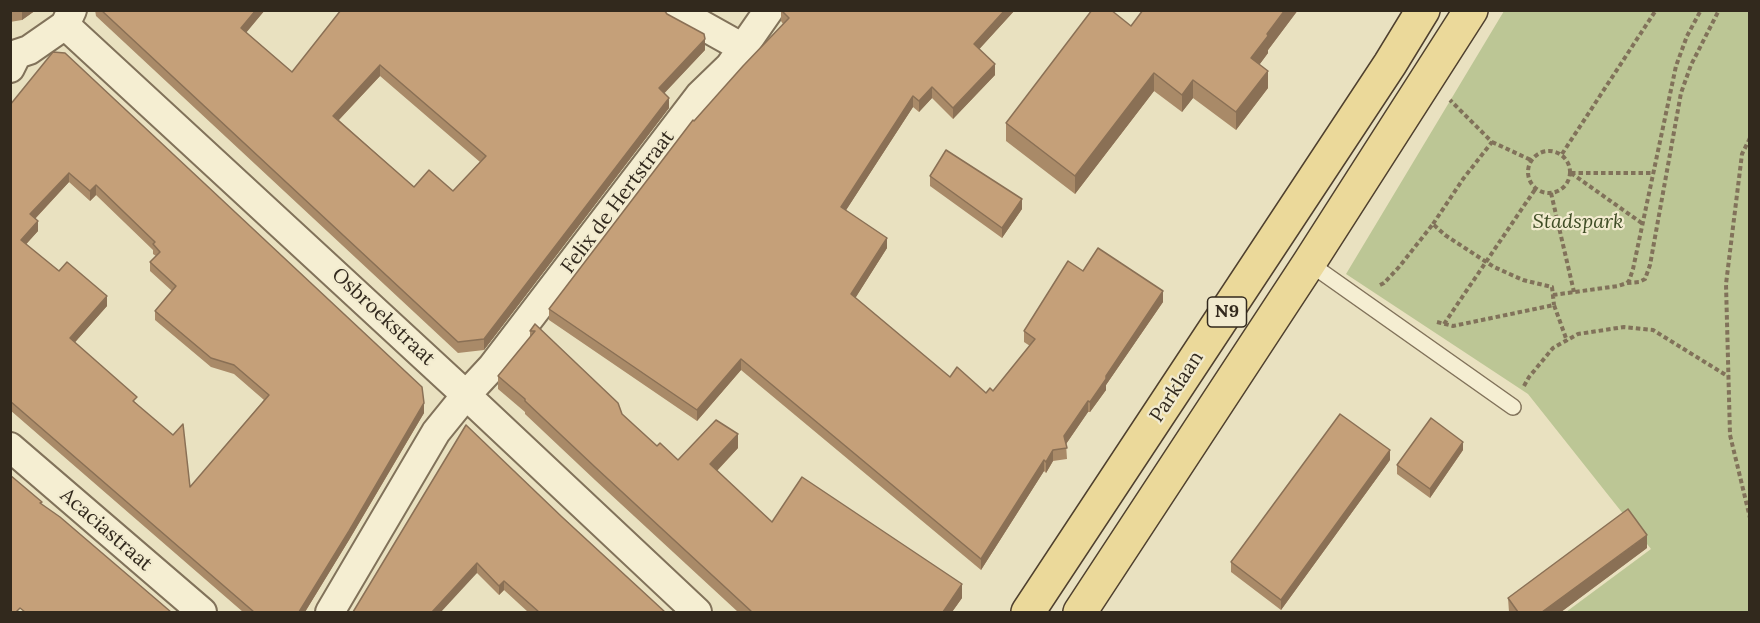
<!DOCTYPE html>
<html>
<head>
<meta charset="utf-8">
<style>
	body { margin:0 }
	#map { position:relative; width:1760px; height:623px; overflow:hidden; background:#e9e1c0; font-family:Lora,serif }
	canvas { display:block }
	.frame { position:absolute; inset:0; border:12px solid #32291d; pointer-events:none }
</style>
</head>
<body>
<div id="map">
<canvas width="1760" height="623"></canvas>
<div class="frame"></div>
</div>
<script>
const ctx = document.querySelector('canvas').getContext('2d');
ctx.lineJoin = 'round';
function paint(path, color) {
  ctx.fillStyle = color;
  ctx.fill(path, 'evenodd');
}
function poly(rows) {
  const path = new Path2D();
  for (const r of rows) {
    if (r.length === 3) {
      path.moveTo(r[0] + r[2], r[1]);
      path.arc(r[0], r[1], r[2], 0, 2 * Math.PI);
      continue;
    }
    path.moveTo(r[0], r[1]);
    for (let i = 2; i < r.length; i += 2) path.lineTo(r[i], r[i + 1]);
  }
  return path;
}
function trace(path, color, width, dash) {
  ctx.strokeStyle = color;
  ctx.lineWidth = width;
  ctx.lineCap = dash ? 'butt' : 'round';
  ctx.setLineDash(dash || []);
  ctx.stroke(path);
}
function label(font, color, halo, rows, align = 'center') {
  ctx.font = font + ' Lora,serif';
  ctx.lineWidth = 4.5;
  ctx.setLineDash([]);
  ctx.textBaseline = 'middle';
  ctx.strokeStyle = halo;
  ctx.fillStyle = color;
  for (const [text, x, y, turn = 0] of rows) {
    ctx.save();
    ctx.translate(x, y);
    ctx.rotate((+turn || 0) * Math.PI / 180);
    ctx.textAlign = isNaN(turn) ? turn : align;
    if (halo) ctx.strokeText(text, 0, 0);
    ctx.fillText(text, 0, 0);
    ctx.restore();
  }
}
paint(poly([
	[1504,11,1749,11,1749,612,1566,612,1651,549,1528,394,1346,274]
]), '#bcc695');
const lane = poly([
	[1309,263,1513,407]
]);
const street = poly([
	[675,10,743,48],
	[65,25,466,395,697,612],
	[10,68,17,54,29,50,65,25,72,10],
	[10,447,202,612],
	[330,612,436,432,466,395,492,367,700,95,730,66,769,10]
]);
const primary = poly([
	[1028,612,1390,64,1423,10],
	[1080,612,1309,263,1471,10]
]);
trace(lane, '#81725a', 18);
trace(street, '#81725a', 32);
trace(primary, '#4f402e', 36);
trace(poly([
	[1750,138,1742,154,1726,284,1730,435,1750,518],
	[1492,142,1531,160],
	[1549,172,21],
	[1562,154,1656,10],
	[1571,173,1643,224],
	[1571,173,1653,173],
	[1551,193,1574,292],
	[1433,224,1463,179,1492,142,1450,100],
	[1627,283,1629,281,1633,269,1676,66,1687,36,1701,10],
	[1380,285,1384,283,1399,267,1433,224,1445,235,1494,267,1523,280,1552,287,1554,305],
	[1553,295,1618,286,1627,283,1639,282,1645,279,1650,265,1681,93,1691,65,1719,10],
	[1437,322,1453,326,1554,305,1567,341],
	[1444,324,1536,188],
	[1524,386,1529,377,1553,348,1578,334,1624,327,1653,330,1729,377]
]), '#81725a', 4, [4.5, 3]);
trace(lane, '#f5eed2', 15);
trace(street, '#f5eed2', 28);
trace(primary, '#ebd99a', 33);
paint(poly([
	[10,10,36,10,22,20,10,22],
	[95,10,265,10,246,32,292,72,341,10,705,50,664,93,669,108,484,350,458,353,96,16],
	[380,76,480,162,453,191,414,187,339,120],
	[1015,10,979,49,995,75,953,119,932,98,919,112,913,107,846,210,887,248,855,298,950,377,986,393,993,391,1030,346,1024,342,1024,331,1083,271,1163,302,1106,385,1106,390,1090,412,1088,412,1066,444,1067,459,1053,461,1046,473,1044,471,981,570,741,370,697,421,549,320,549,309,694,121,783,24,781,21,781,11],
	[1143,10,1298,10,1268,50,1268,53,1259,65,1268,88,1236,130,1193,98,1182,112,1154,91,1075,194,1006,141,1006,123,1131,26],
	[10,105,424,413,349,540,305,612,243,612,10,410],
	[69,182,90,201,96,195,153,250,153,254,156,256,150,262,150,271,172,291,155,311,155,320,211,367,234,374,264,400,190,487,137,404,74,343,107,306,59,271,26,244,38,231,35,219],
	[930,176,1022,209,1002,238,930,186],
	[535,324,622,414,657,446,678,460,738,448,717,471,772,522,962,598,952,612,738,612,595,480,525,414,525,412,498,389,498,376,530,337,530,331],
	[1463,450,1430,498,1397,474,1397,465],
	[1390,460,1281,610,1231,572,1231,562],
	[562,517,665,612,528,612,504,590,499,595,477,573,353,612],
	[1647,548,1561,612,1509,612,1508,598]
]), '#a98a68');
paint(poly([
	[22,10,36,10,22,20],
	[256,10,265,10,241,39,241,28],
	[1005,10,1015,10,974,55,974,44],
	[1285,10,1298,10,1268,50,1268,53,1251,76,1251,58,1267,34],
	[705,39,705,50,659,99,659,88],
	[995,64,995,75,953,119,953,108],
	[380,65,380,76,333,126,333,116],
	[1268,71,1268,88,1236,130,1236,112],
	[1154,73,1154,91,1075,194,1075,176],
	[1193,80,1193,98,1182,112,1182,95],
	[932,87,932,98,919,112,919,101],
	[913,96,913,107,841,218,841,207],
	[669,98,669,108,484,350,484,339],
	[69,173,69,182,30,224,30,214],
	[96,185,96,195,90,201,90,191],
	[1022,199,1022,209,1002,238,1002,228],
	[38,221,38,231,21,250,21,240],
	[887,238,887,248,851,305,851,294],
	[1163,291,1163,302,1106,385,1106,390,1090,412,1090,402,1106,376],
	[107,296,107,306,70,348,70,338],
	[741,359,741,370,697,421,697,410],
	[1088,401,1088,412,1064,447,1064,436],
	[424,403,424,413,349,540,305,612,299,612],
	[738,434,738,448,710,478,710,464],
	[1463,442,1463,450,1430,498,1430,489],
	[1053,450,1053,461,1046,473,1046,462],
	[1390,450,1390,460,1281,610,1281,600],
	[1044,460,1044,471,981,570,981,559],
	[1647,535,1647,548,1561,612,1542,612],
	[477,563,477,573,441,612,432,612],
	[504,581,504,590,499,595,499,586],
	[962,584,962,598,952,612,943,612]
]), '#8a7055');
const building = poly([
	[101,10,256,10,241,28,292,72,341,10,664,10,667,14,704,34,705,39,659,88,669,98,484,339,458,342,101,10],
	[380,65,486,156,453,191,429,170,414,187,333,116,380,65],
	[1005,10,974,44,995,64,953,108,932,87,919,101,913,96,841,207,887,238,851,294,950,377,957,367,986,393,990,388,993,391,1035,339,1024,331,1068,261,1083,271,1098,248,1163,291,1106,376,1106,379,1090,402,1088,401,1064,436,1067,448,1053,450,1046,462,1044,460,981,559,741,359,697,410,549,309,693,120,694,121,743,66,789,18,781,10,1005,10],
	[1092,10,1111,10,1131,26,1143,10,1285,10,1267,34,1268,36,1251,58,1268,71,1236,112,1193,80,1182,95,1154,73,1075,176,1006,123,1092,10],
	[53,52,65,53,422,387,424,403,349,531,299,612,254,612,10,401,10,105,53,52],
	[69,173,90,191,96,185,155,242,153,244,160,252,150,262,176,286,155,311,211,358,234,365,269,395,190,487,183,424,173,435,133,401,137,397,70,338,107,296,67,262,59,271,21,240,38,221,30,214,69,173],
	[946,150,1022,199,1002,228,930,176,946,150],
	[535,324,618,403,622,414,657,446,660,443,678,460,716,420,738,434,710,464,772,522,802,477,962,584,943,612,752,612,595,467,525,401,525,399,498,376,535,331,530,331,535,324],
	[1340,414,1390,450,1281,600,1231,562,1340,414],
	[1431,418,1463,442,1430,489,1397,465,1431,418],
	[466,425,562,517,665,612,539,612,504,581,499,586,477,563,432,612,353,612,466,425],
	[10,475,42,502,40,503,60,517,171,612,25,612,20,608,16,612,10,612,10,475],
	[1628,509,1647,535,1542,612,1518,612,1508,598,1628,509]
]);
paint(building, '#c5a079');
trace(building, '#8a7055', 1.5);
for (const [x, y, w] of [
	[1227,312,39]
]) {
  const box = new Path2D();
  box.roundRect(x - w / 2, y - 15, w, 30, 4.5);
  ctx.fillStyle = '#f2ebcf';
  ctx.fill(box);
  trace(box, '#32291d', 1.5);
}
label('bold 18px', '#32291d', null, [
	["N9",1227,312]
]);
label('20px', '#32291d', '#f2ebcf', [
	["Felix de Hertstraat",618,202,-53],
	["Osbroekstraat",383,317,43],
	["Parklaan",1177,387,-57],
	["Acaciastraat",106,530,41]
]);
label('italic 20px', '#3f4d25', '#f2ebcf', [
	["Stadspark",1578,222]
]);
</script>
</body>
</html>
